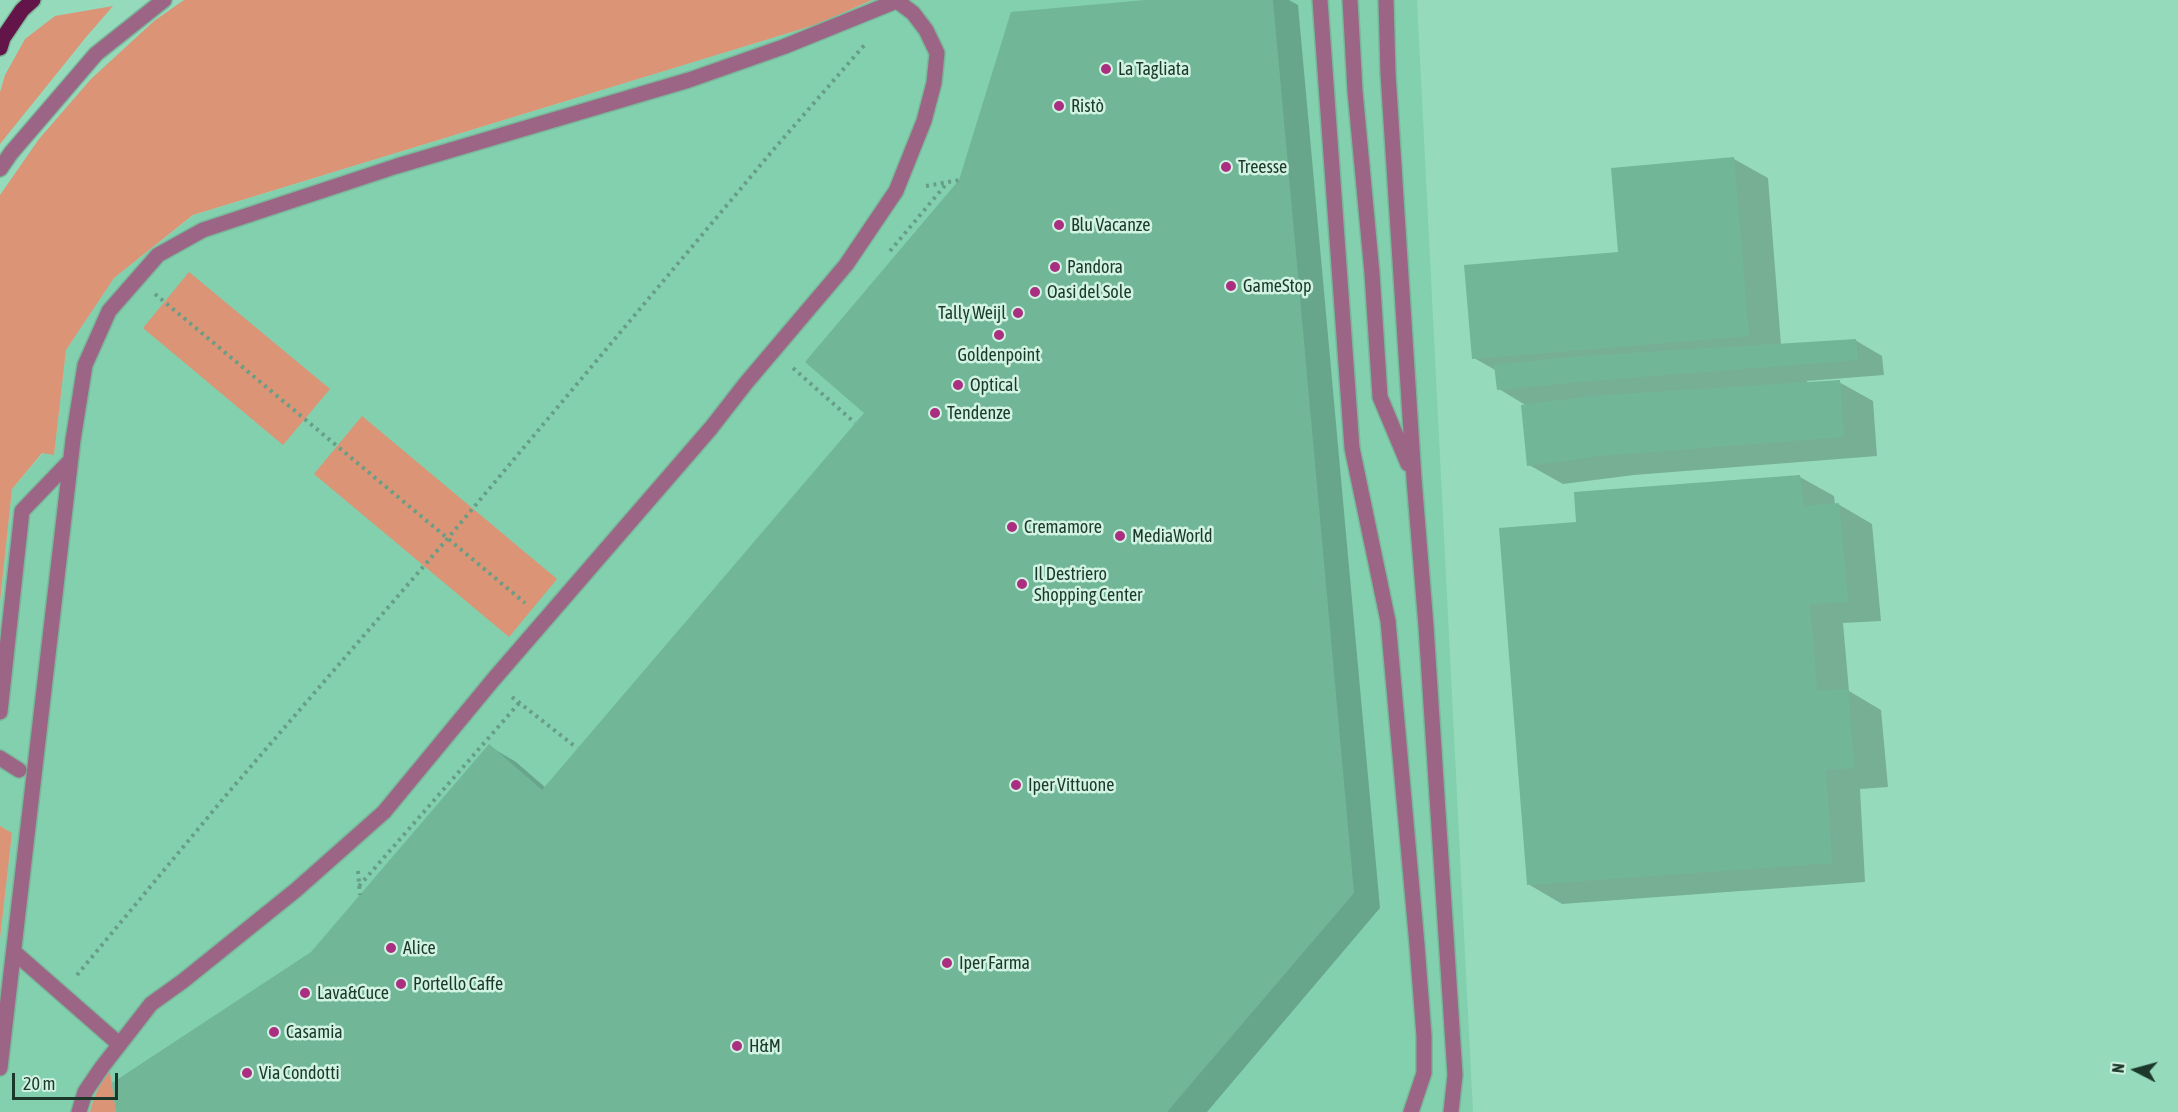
<!DOCTYPE html>
<html>
<head>
<meta charset="utf-8">
<style>
	body { margin:0 }
	#map { position:relative; width:2178px; height:1112px; overflow:hidden; background:#95dbbb; font-family:"Asap Condensed",sans-serif }
	canvas { display:block }
	.north { position:absolute; left:2106px; top:1040px; width:60px; height:60px; -webkit-text-stroke:4px #d1f3e2; paint-order:stroke; rotate:276deg; font-size:16px; font-weight:700; line-height:24px; text-align:center; color:#1b382b }
	.north::after { content:''; display:block; margin:auto; width:21px; height:27px; background:#1b382b; clip-path:polygon(50% 0,100% 100%,50% 72%,0 100%) }
	.scale { position:absolute; left:12px; top:1073px; width:106px; height:27px; box-sizing:border-box; border:3px solid #1b382b; border-top:0; padding-left:8px; font-size:18px; line-height:21px; white-space:nowrap; color:#1b382b; -webkit-text-stroke:4px #d1f3e2; paint-order:stroke }
</style>
</head>
<body>
<div id="map">
<canvas width="2178" height="1112"></canvas>
<div class="north">N</div>
<div class="scale">20 m</div>
</div>
<script>
const ctx = document.querySelector('canvas').getContext('2d');
ctx.lineJoin = 'round';
function paint(path, color) {
  ctx.fillStyle = color;
  ctx.fill(path, 'evenodd');
}
function poly(rows) {
  const path = new Path2D();
  for (const r of rows) {
    path.moveTo(r[0], r[1]);
    for (let i = 2; i < r.length; i += 2) path.lineTo(r[i], r[i + 1]);
  }
  return path;
}
function trace(path, color, width, dash) {
  ctx.strokeStyle = color;
  ctx.lineWidth = width;
  ctx.lineCap = dash ? 'butt' : 'round';
  ctx.setLineDash(dash || []);
  ctx.stroke(path);
}
function label(font, color, halo, rows, align = 'center') {
  ctx.font = font + ' "Asap Condensed",sans-serif';
  ctx.lineWidth = 5;
  ctx.setLineDash([]);
  ctx.textBaseline = 'middle';
  ctx.strokeStyle = halo;
  ctx.fillStyle = color;
  for (const [text, x, y, turn = 0] of rows) {
    ctx.save();
    ctx.translate(x, y);
    ctx.rotate((+turn || 0) * Math.PI / 180);
    ctx.textAlign = isNaN(turn) ? turn : align;
    if (halo) ctx.strokeText(text, 0, 0);
    ctx.fillText(text, 0, 0);
    ctx.restore();
  }
}
paint(poly([
	[872,0,1417,0,1473,1112,0,1112,0,939,12,833,0,826,0,602,12,489,43,453,54,454,66,350,114,278,194,215,818,24]
]), '#82d0ae');
paint(poly([
	[184,0,872,0,818,24,193,215,114,278,66,350,54,455,42,453,12,489,0,602,0,195,39,139,91,79,154,21],
	[113,6,87,36,0,144,0,92,5,75,25,39,55,16],
	[189,272,330,389,283,445,143,328],
	[362,416,557,579,509,637,314,474],
	[0,826,12,833,0,939],
	[109,1066,116,1112,90,1112,94,1098]
]), '#db9476');
paint(poly([
	[1161,0,1289,0,1298,5,1380,908,1207,1112,118,1112,312,954,489,746,516,762,546,788,867,413],
	[1734,159,1768,178,1781,345,1855,340,1882,356,1884,375,1807,381,1808,384,1839,382,1873,401,1877,456,1634,475,1563,484,1529,465,1527,406,1499,389,1497,371,1474,358,1620,253],
	[1800,477,1834,496,1835,504,1838,504,1872,524,1881,621,1843,623,1849,691,1881,710,1888,787,1860,789,1865,882,1562,904,1528,884,1578,524]
]), '#0003');
paint(poly([
	[1145,0,1273,0,1354,893,1167,1112,116,1112,112,1083,311,952,489,744,542,790,864,413,805,362,959,180,1011,12],
	[1734,157,1749,336,1472,359,1464,265,1618,252,1611,168],
	[1856,339,1858,360,1589,381,1497,390,1494,365,1583,356],
	[1840,380,1844,437,1599,456,1527,466,1521,405,1592,396],
	[1800,475,1804,506,1839,503,1848,602,1810,604,1817,691,1848,689,1854,768,1826,770,1832,863,1527,885,1499,528,1576,522,1574,492]
]), '#71b697');
const minor = poly([
	[1320,0,1352,448,1388,621,1417,945,1424,1036,1424,1073,1411,1112],
	[1350,0,1355,91,1372,273,1380,397,1408,464],
	[1386,0,1388,73,1414,479,1426,626,1455,1075,1451,1112],
	[0,169,11,153,96,54,164,0],
	[0,712,22,511,70,461],
	[0,758,19,770],
	[14,952,119,1044],
	[0,1068,73,440,85,365,109,311,158,255,203,230,397,166,689,80,783,47,899,0],
	[79,1112,85,1092,102,1067,151,1004,183,981,296,890,384,812,493,680,711,428,746,383,846,265,896,191,924,121,934,83,937,53,926,30,913,13,897,1]
]);
const major = poly([
	[0,48,3,38,22,10,33,0]
]);
trace(minor, '#7ab79b', 18);
trace(major, '#7ab79b', 18);
trace(poly([
	[926,186,959,180],
	[890,251,947,183],
	[155,294,525,603],
	[793,368,855,423],
	[512,697,577,748],
	[358,871,360,895],
	[359,886,520,702],
	[77,975,228,793,448,538,774,149,867,42]
]), '#679e85', 4, [3, 4.5]);
trace(minor, '#9c6585', 15);
trace(major, '#631449', 15);
for (const [x, y, r, color] of [
	[1106,69,6,"#aa2f81"],
	[1059,106,6,"#aa2f81"],
	[1226,167,6,"#aa2f81"],
	[1059,225,6,"#aa2f81"],
	[1055,267,6,"#aa2f81"],
	[1231,286,6,"#aa2f81"],
	[1035,292,6,"#aa2f81"],
	[1018,313,6,"#aa2f81"],
	[999,335,6,"#aa2f81"],
	[958,385,6,"#aa2f81"],
	[935,413,6,"#aa2f81"],
	[1012,527,6,"#aa2f81"],
	[1120,536,6,"#aa2f81"],
	[1022,584,6,"#aa2f81"],
	[1016,785,6,"#aa2f81"],
	[391,948,6,"#aa2f81"],
	[947,963,6,"#aa2f81"],
	[401,984,6,"#aa2f81"],
	[305,993,6,"#aa2f81"],
	[274,1032,6,"#aa2f81"],
	[737,1046,6,"#aa2f81"],
	[247,1073,6,"#aa2f81"]
]) {
  const dot = new Path2D();
  dot.arc(x, y, r, 0, 2 * Math.PI);
  ctx.fillStyle = color;
  ctx.fill(dot);
  trace(dot, '#d1f3e2', 2);
}
label('18px', '#1b382b', '#d1f3e2', [
	["La Tagliata",1118,69],
	["Ristò",1071,106],
	["Treesse",1238,167],
	["Blu Vacanze",1071,225],
	["Pandora",1067,267],
	["GameStop",1243,286],
	["Oasi del Sole",1047,292],
	["Tally Weijl",1006,313,"right"],
	["Goldenpoint",999,355,"center"],
	["Optical",970,385],
	["Tendenze",947,413],
	["Cremamore",1024,527],
	["MediaWorld",1132,536],
	["Il Destriero",1034,574],
	["Shopping Center",1034,595],
	["Iper Vittuone",1028,785],
	["Alice",403,948],
	["Iper Farma",959,963],
	["Portello Caffe",413,984],
	["Lava&Cuce",317,993],
	["Casamia",286,1032],
	["H&M",749,1046],
	["Via Condotti",259,1073]
], 'left');
</script>
</body>
</html>
